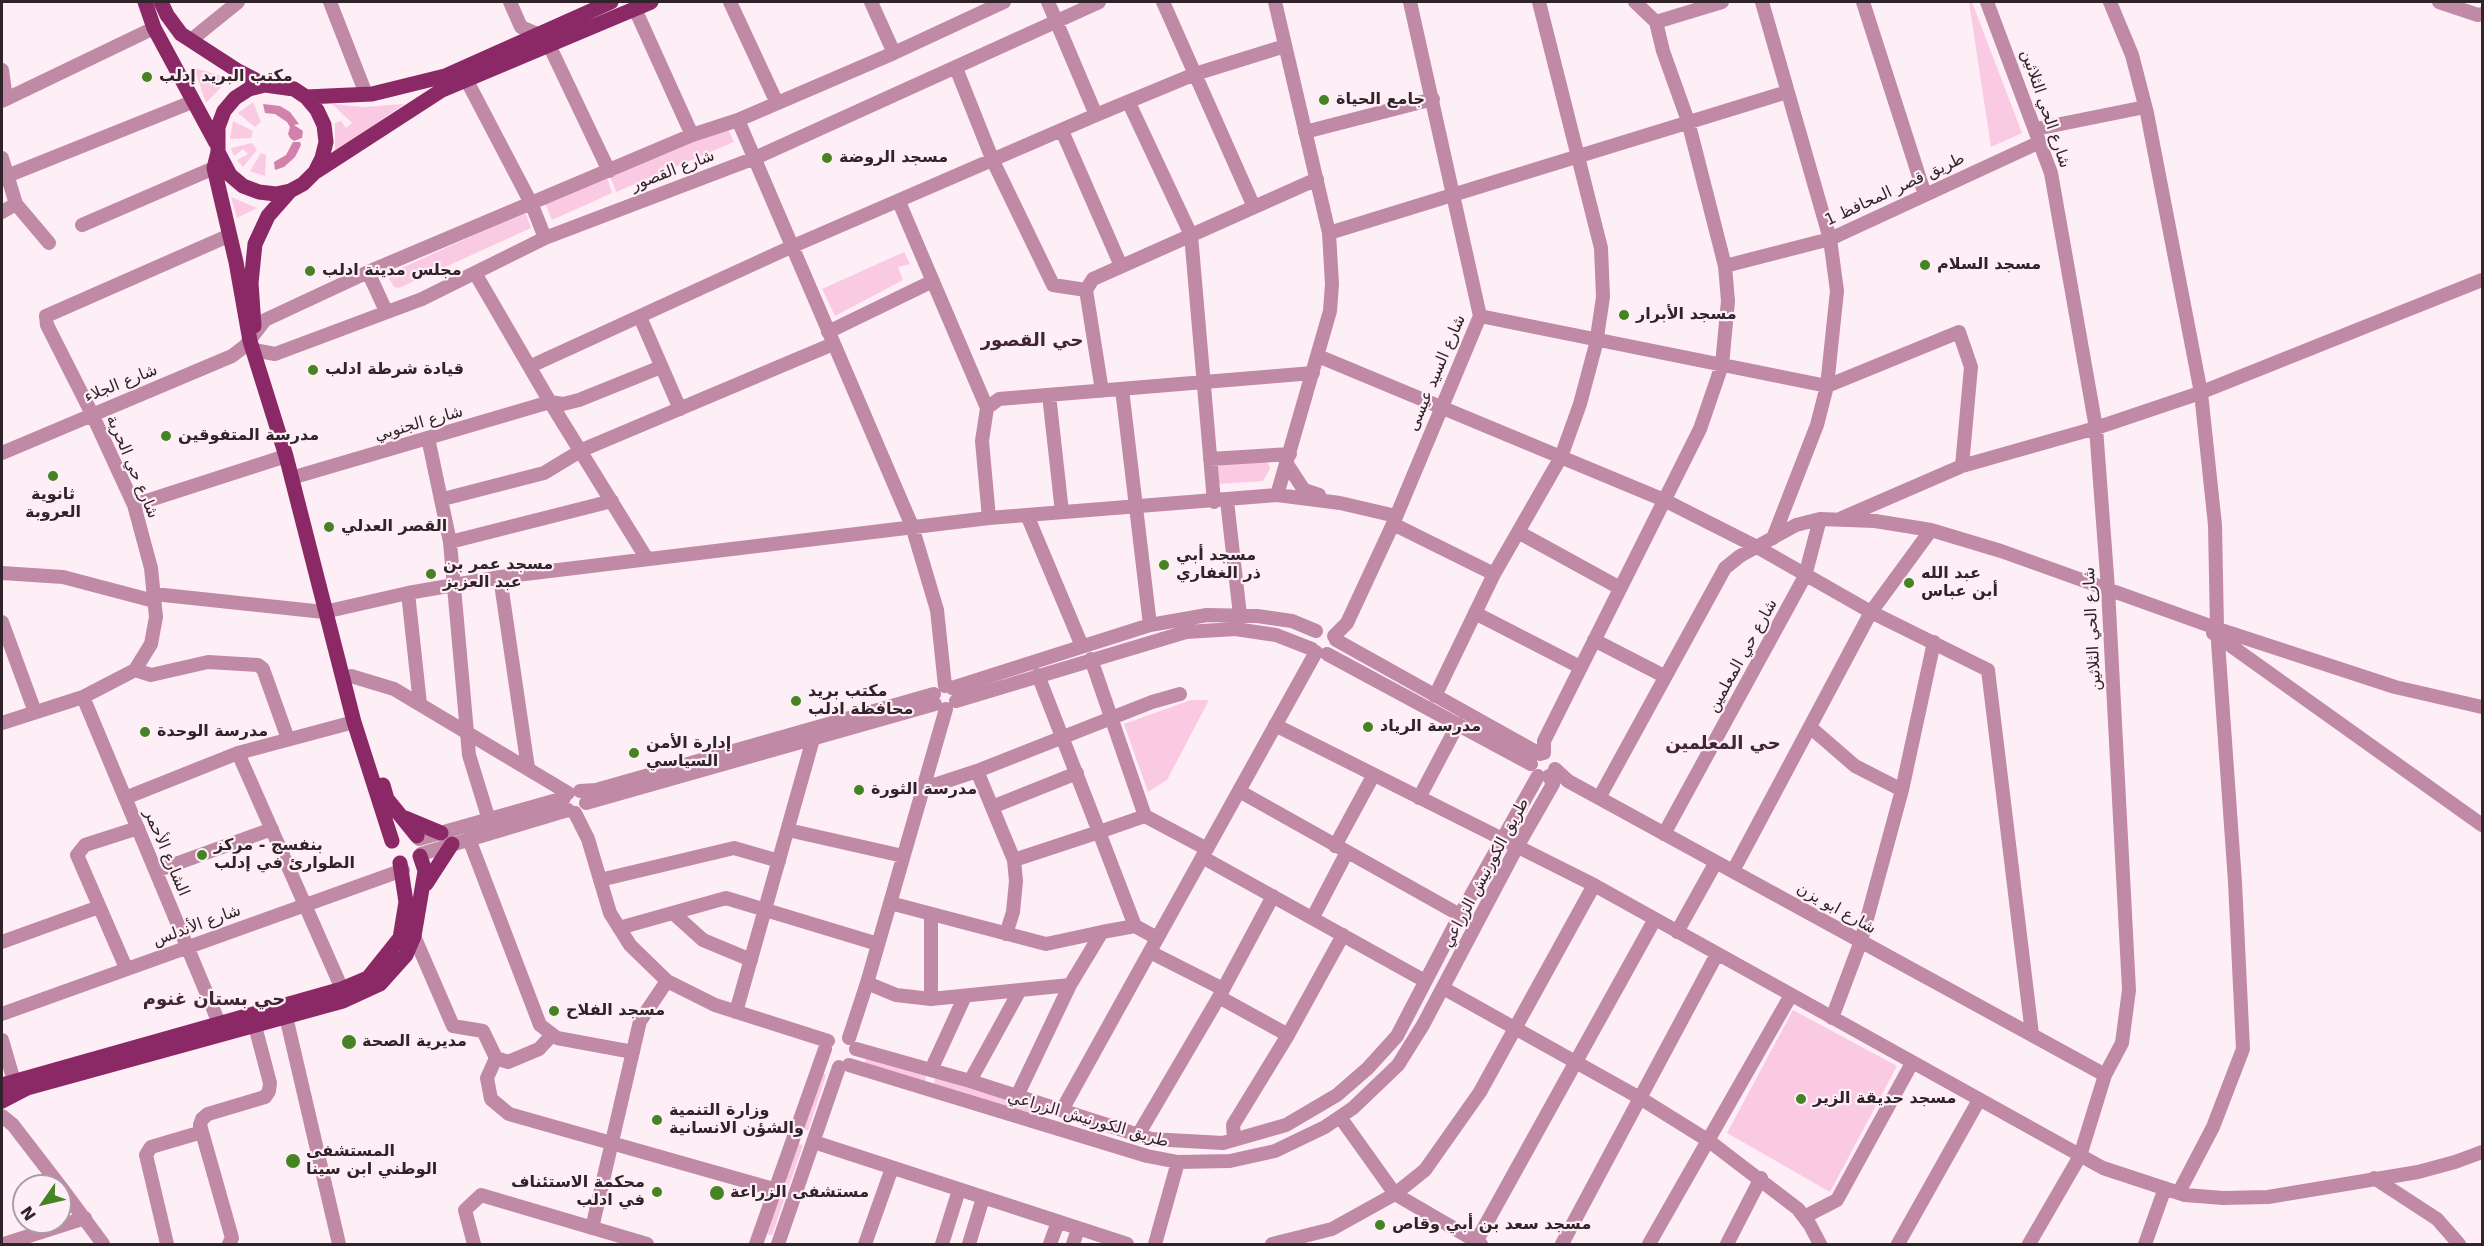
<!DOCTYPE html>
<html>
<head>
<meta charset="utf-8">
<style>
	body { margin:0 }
	#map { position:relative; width:2484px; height:1246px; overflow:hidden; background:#feeef6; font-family:"DejaVu Sans",sans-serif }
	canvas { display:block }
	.frame { position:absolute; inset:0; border:3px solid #31232a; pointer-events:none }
	.north { position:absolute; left:12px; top:1174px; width:60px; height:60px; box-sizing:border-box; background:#feeef6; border:2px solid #ac9da4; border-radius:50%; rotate:236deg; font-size:16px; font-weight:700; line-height:24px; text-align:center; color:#31232a }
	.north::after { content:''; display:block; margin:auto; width:21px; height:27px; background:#468322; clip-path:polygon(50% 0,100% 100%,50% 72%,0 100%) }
</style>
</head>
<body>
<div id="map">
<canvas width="2484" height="1246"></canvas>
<div class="frame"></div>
<div class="north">N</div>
</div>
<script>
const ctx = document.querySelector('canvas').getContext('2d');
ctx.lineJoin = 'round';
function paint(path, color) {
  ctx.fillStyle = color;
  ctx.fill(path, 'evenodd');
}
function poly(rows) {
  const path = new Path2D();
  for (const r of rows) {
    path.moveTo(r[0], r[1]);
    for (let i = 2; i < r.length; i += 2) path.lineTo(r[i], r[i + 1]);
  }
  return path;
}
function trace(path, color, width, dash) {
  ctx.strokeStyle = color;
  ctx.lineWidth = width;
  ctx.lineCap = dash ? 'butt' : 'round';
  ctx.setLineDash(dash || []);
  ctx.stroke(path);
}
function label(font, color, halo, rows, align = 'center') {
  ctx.font = font + ' "DejaVu Sans",Vazirmatn,sans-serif';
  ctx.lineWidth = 4.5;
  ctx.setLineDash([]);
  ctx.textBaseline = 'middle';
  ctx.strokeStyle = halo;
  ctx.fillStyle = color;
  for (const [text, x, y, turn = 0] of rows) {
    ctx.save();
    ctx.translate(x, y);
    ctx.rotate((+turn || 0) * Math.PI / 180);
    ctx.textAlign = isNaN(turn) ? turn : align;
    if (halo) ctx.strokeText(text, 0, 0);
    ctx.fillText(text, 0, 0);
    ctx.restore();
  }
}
paint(poly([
	[1969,2,1972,2,2022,133,1991,147],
	[194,68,230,78,206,103],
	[253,102,261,122,255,127,238,113],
	[332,104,365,107,404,104,335,153,335,123,341,121,346,128,352,123],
	[233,121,253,131,251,138,230,139],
	[727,127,734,142,616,192,610,176],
	[252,143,257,150,243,167,237,160,248,154,243,149,234,156,231,148],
	[261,153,266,155,265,176,250,171],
	[607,177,612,193,552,220,545,203],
	[231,197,257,208,237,218],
	[525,212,531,228,399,288,394,287,389,278,395,271],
	[904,252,910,264,898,267,903,280,835,316,822,289],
	[1267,459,1270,469,1263,481,1217,484,1214,460],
	[1191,700,1209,700,1167,780,1148,792,1124,724],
	[1793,1010,1897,1066,1830,1192,1727,1133],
	[867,1057,926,1075,925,1082,864,1064],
	[821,1073,826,1075,808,1131,802,1128],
	[935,1078,1045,1111,1043,1119,934,1084],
	[798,1144,803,1145,772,1235,766,1234]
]), '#facae2');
paint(poly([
	[263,104,280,106,290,112,299,124,294,125,303,131,302,138,294,141,290,138,288,134,290,127,287,122,275,114,265,113],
	[293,142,300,142,301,145,295,157,284,167,275,170,274,162,286,155]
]), '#d181ac');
trace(poly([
	[330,2,366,94],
	[510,2,521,27,537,34,549,45,609,171],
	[730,2,777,103],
	[871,2,894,53],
	[1048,2,1096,115],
	[1163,2,1254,207],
	[1275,2,1329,233,1332,284,1330,311,1277,495],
	[1762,2,1830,239,1837,291,1827,386,1817,425,1773,538],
	[1863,2,1925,195],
	[1987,2,2051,173,2096,428,2108,589,2129,990,2122,1043,2105,1075,2080,1156,2029,1244],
	[2110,2,2132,55,2147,113,2201,393,2215,525,2217,628,2235,882,2243,1049,2213,1127,2179,1192],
	[2439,2,2478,15,2482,14],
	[635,9,692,135],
	[1656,22,1722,2],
	[191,40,238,2],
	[956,68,993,161,1053,285,1086,290],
	[2,70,6,99],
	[466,79,532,205,545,238],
	[2,101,154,28],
	[1129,103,1191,235,1214,502],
	[738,120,912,526,937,610,945,686],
	[2036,129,2145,107],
	[1062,131,1121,266],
	[1305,132,1433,99],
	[2,158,16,204,49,243],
	[7,176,192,102],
	[899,202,987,408],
	[2,212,16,204],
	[82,225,214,168],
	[1329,233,1787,92],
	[1725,266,1830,239,2040,142],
	[368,272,386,311],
	[475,273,550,402,647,559],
	[1480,316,1827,386,1959,332,1971,367,1962,466],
	[640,317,680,409],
	[828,332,933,281],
	[254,350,275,354,422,299,545,238,755,158,1099,2],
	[1318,356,1664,500,1757,547,1871,612,1988,670,2032,1034],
	[531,366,791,247,1096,115,1195,74,1285,46],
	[1122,389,1150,625],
	[1102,391,1086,290,1093,279,1317,179],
	[1049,395,1062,512],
	[428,438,450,542,469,755,489,820],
	[2,453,232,356,245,346,265,320,368,272,692,135,738,120,894,53,1004,2],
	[1210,459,1290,454],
	[1287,464,1304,490,1319,495],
	[298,476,550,402,563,404,579,400,661,367],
	[443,499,544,473,582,450,833,344],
	[1227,501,1240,615],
	[134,505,286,456],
	[1027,515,1082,646],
	[989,518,982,441,987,408,999,399,1313,373],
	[1842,518,1962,466,2096,428,2197,394,2482,280],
	[1393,524,1494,574],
	[1518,532,1620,588],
	[450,542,612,501],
	[2,573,63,577,154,601],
	[500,577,528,768],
	[408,593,420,704],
	[154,594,324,612],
	[333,610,408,593,500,577,989,518,1277,495,1340,503,1396,516],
	[1475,613,1580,667],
	[2,622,35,712],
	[2213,633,2482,825],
	[1334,636,1347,623,1393,524,1480,316,1410,2],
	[1336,640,1540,754],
	[1594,640,1664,676],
	[1327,654,1531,764],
	[1091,659,1145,816],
	[135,670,151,675,208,662,258,665,263,669,288,739],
	[1038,675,1099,832,1145,816,1207,849],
	[351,676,394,689,568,793],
	[952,688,1150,625,1207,615,1257,616,1292,621,1316,631],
	[1435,696,1494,574,1561,457,1580,404,1596,344,1603,297,1601,248,1539,2],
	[83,697,219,1023],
	[956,701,1186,632,1235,629,1276,635,1312,649],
	[2,723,83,697,135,670,151,644,156,617,151,568,134,505,92,414,47,325,46,316,228,236],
	[1275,725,1594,885,2103,1168,2185,1195,2223,1198,2268,1197,2418,1172,2455,1162,2482,1152],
	[1810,727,1855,766,1902,790],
	[238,753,342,989],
	[1544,753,1544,741,1700,429,1722,365,1728,301,1725,266,1688,121,1663,51,1656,22,1635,2],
	[1555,769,1568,781,2105,1075],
	[977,771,1152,702,1180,694],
	[922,789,977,771,1014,860,1099,832,1135,926,1157,938],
	[580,791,596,790,934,694],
	[1239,791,1460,915],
	[125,798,238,753,354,722],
	[1419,798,1458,724],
	[1599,798,1725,568,1740,556,1796,525,1820,519,1875,521,1931,530,2001,551,2230,633,2395,687,2482,707],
	[586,803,935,704],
	[992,807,1077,773],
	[575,813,588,839,610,913,630,945,667,981,715,1005,828,1041],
	[788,830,903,856],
	[1664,834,1805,576,1820,519],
	[419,839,564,798],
	[469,839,540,1025,557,1038,633,1052],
	[1335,846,1373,776],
	[421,854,568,810],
	[1202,857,1425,981],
	[156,871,272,829],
	[1733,871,1871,612,1931,530],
	[600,880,734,848,779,861],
	[890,903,1046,944,1102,932],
	[673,913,703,940,751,960],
	[931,915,931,999],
	[1313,917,1347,852],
	[619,928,726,898,878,944],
	[1677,932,1716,862],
	[1006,934,1013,912,1016,881,1014,860],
	[414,936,453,1026,483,1031,496,1058,508,1062,539,1049,552,1035],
	[2,942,99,907],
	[1150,952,1223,989],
	[126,968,77,855,85,845,138,828],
	[867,983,896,995,931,999,1070,985],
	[1443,988,1640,1098,1709,1141,1798,1209,1810,1225,1820,1244],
	[1219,997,1288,1035],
	[284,1008,339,1244],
	[736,1012,813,739],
	[2,1014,403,870],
	[1832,1018,1861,941,1902,790,1934,642],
	[849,1038,867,983,946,709],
	[2,1040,14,1081],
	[856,1049,970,1081,1151,1139,1223,1143,1286,1125,1337,1095,1368,1068,1397,1036,1460,915,1538,776],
	[496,1058,487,1078,491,1099,509,1114,777,1190],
	[849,1065,1147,1156,1178,1162,1230,1161,1275,1151,1325,1127,1353,1108,1398,1065,1423,1025,1517,847,1553,784,1549,776],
	[931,1070,965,996],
	[970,1081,1020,990],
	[1017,1096,1070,985,1102,932,1135,926],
	[1062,1110,1316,652],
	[2,1116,13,1125,60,1186],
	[1340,1117,1395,1194,1481,1244],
	[1138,1135,1219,997,1273,896],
	[1234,1139,1233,1125,1288,1035,1343,935],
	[814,1142,1127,1244],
	[2374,1178,2437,1219,2459,1244],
	[60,1186,103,1244],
	[1804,1217,1837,1200,1912,1063],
	[592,1228,640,1021,667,981],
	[1476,1242,1655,919],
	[4,1244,85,1218],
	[167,1244,146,1155,151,1147,202,1132],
	[229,1244,232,1238,200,1125,202,1119,208,1114,265,1097,269,1091,270,1083,255,1026],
	[474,1244,465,1210,481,1195,647,1244],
	[756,1244,825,1049],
	[778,1244,839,1067],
	[865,1244,892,1168],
	[942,1244,959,1190],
	[969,1244,983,1198],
	[1050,1244,1058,1222],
	[1073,1244,1078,1229],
	[1155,1244,1178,1162],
	[1272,1244,1332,1229,1395,1194,1425,1170,1480,1092,1594,885],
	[1562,1244,1717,954],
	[1649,1244,1791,995],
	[1727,1244,1761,1178],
	[1898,1244,1979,1100],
	[2145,1244,2165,1188]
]), '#c089a6', 14);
trace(poly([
	[145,2,154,28,216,143],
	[161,2,167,15,181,34,238,71,265,85],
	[306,97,372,94,445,76,611,2],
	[218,152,230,175,243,186,259,192,276,194,290,191,303,184,315,172,322,158,326,142,324,125,317,110,306,97,294,89,265,85,249,89,235,98,224,111,218,127,218,152,214,168,236,262,250,341,286,456,354,722,392,841],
	[317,171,442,90,651,2],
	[254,326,251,283,255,244,268,216,290,191],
	[383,785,387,799,417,836],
	[405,818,441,833],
	[426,884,452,844],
	[2,1085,342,989,368,978,400,938,406,902,400,863],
	[2,1101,27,1088,343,1001,380,984,406,955,414,936,425,871,420,856]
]), '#8b2966', 15);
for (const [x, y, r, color] of [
	[147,77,6,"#468322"],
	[1324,100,6,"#468322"],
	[827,158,6,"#468322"],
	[1925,265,6,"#468322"],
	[310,271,6,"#468322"],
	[1624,315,6,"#468322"],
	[313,370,6,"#468322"],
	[166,436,6,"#468322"],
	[53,476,6,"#468322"],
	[329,527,6,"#468322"],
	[1164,565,6,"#468322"],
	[431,574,6,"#468322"],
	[1909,583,6,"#468322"],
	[796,701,6,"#468322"],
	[1368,727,6,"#468322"],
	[145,732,6,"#468322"],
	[634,753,6,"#468322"],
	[859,790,6,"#468322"],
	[202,855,6,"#468322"],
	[554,1011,6,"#468322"],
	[349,1042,8,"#468322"],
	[1801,1099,6,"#468322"],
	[657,1120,6,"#468322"],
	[293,1161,8,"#468322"],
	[657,1192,6,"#468322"],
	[717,1193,8,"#468322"],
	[1380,1225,6,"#468322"]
]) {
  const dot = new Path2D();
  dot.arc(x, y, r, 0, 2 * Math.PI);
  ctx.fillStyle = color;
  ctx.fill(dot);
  trace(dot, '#feeef6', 2);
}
label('bold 16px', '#31232a', '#feeef6', [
	["مكتب البريد إدلب",159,77],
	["جامع الحياة",1336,100],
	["مسجد الروضة",839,158],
	["مسجد السلام",1937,265],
	["مجلس مدينة ادلب",322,271],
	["مسجد الأبرار",1636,315],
	["قيادة شرطة ادلب",325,370],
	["مدرسة المتفوقين",178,436],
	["ثانوية",53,495,"center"],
	["العروبة",53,513,"center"],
	["القصر العدلي",341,527],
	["مسجد أبي",1176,556],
	["ذر الغفاري",1176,574],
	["مسجد عمر بن",443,565],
	["عبد العزيز",443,583],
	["عبد الله",1921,574],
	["أبن عباس",1921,592],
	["مكتب بريد",808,692],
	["محافظة ادلب",808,710],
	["مدرسة الرياد",1380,727],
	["مدرسة الوحدة",157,732],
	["إدارة الأمن",646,744],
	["السياسي",646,762],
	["مدرسة الثورة",871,790],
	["بنفسج - مركز",214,846],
	["الطوارئ في إدلب",214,864],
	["مسجد الفلاح",566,1011],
	["مديرية الصحة",362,1042],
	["مسجد حديقة الزير",1813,1099],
	["وزارة التنمية",669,1111],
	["والشؤن الانسانية",669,1129],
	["المستشفى",306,1152],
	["الوطني ابن سينا",306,1170],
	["محكمة الاستئناف",645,1183,"right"],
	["في ادلب",645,1201,"right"],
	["مستشفى الزراعة",730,1193],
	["مسجد سعد بن أبي وقاص",1392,1225]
], 'left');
label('16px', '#31232a', '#feeef6', [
	["شارع الحي الثلاثين",2045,109,71],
	["شارع القصور",673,171,-21],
	["طريق قصر المحافظ 1",1895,190,-25],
	["شارع السيد عيسى",1437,373,-67],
	["شارع الجلاء",121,384,-22],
	["شارع الجنوبي",419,424,-16],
	["شارع حي الحرية",132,467,67],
	["شارع الحي الثلاثين",2093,629,-93],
	["شارع حي المعلمين",1743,656,-61],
	["الشارع الأحمر",166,853,67],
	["طريق الكورنيش الزراعي",1486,873,-62],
	["شارع ابو يزن",1836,909,29],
	["شارع الأندلس",197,926,-20],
	["طريق الكورنيش الزراعي",1088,1120,16]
]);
label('bold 18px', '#412534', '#feeef6', [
	["حي القصور",1032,341],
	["حي المعلمين",1723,744],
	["حي بستان غنوم",214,1000]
]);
</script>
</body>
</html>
